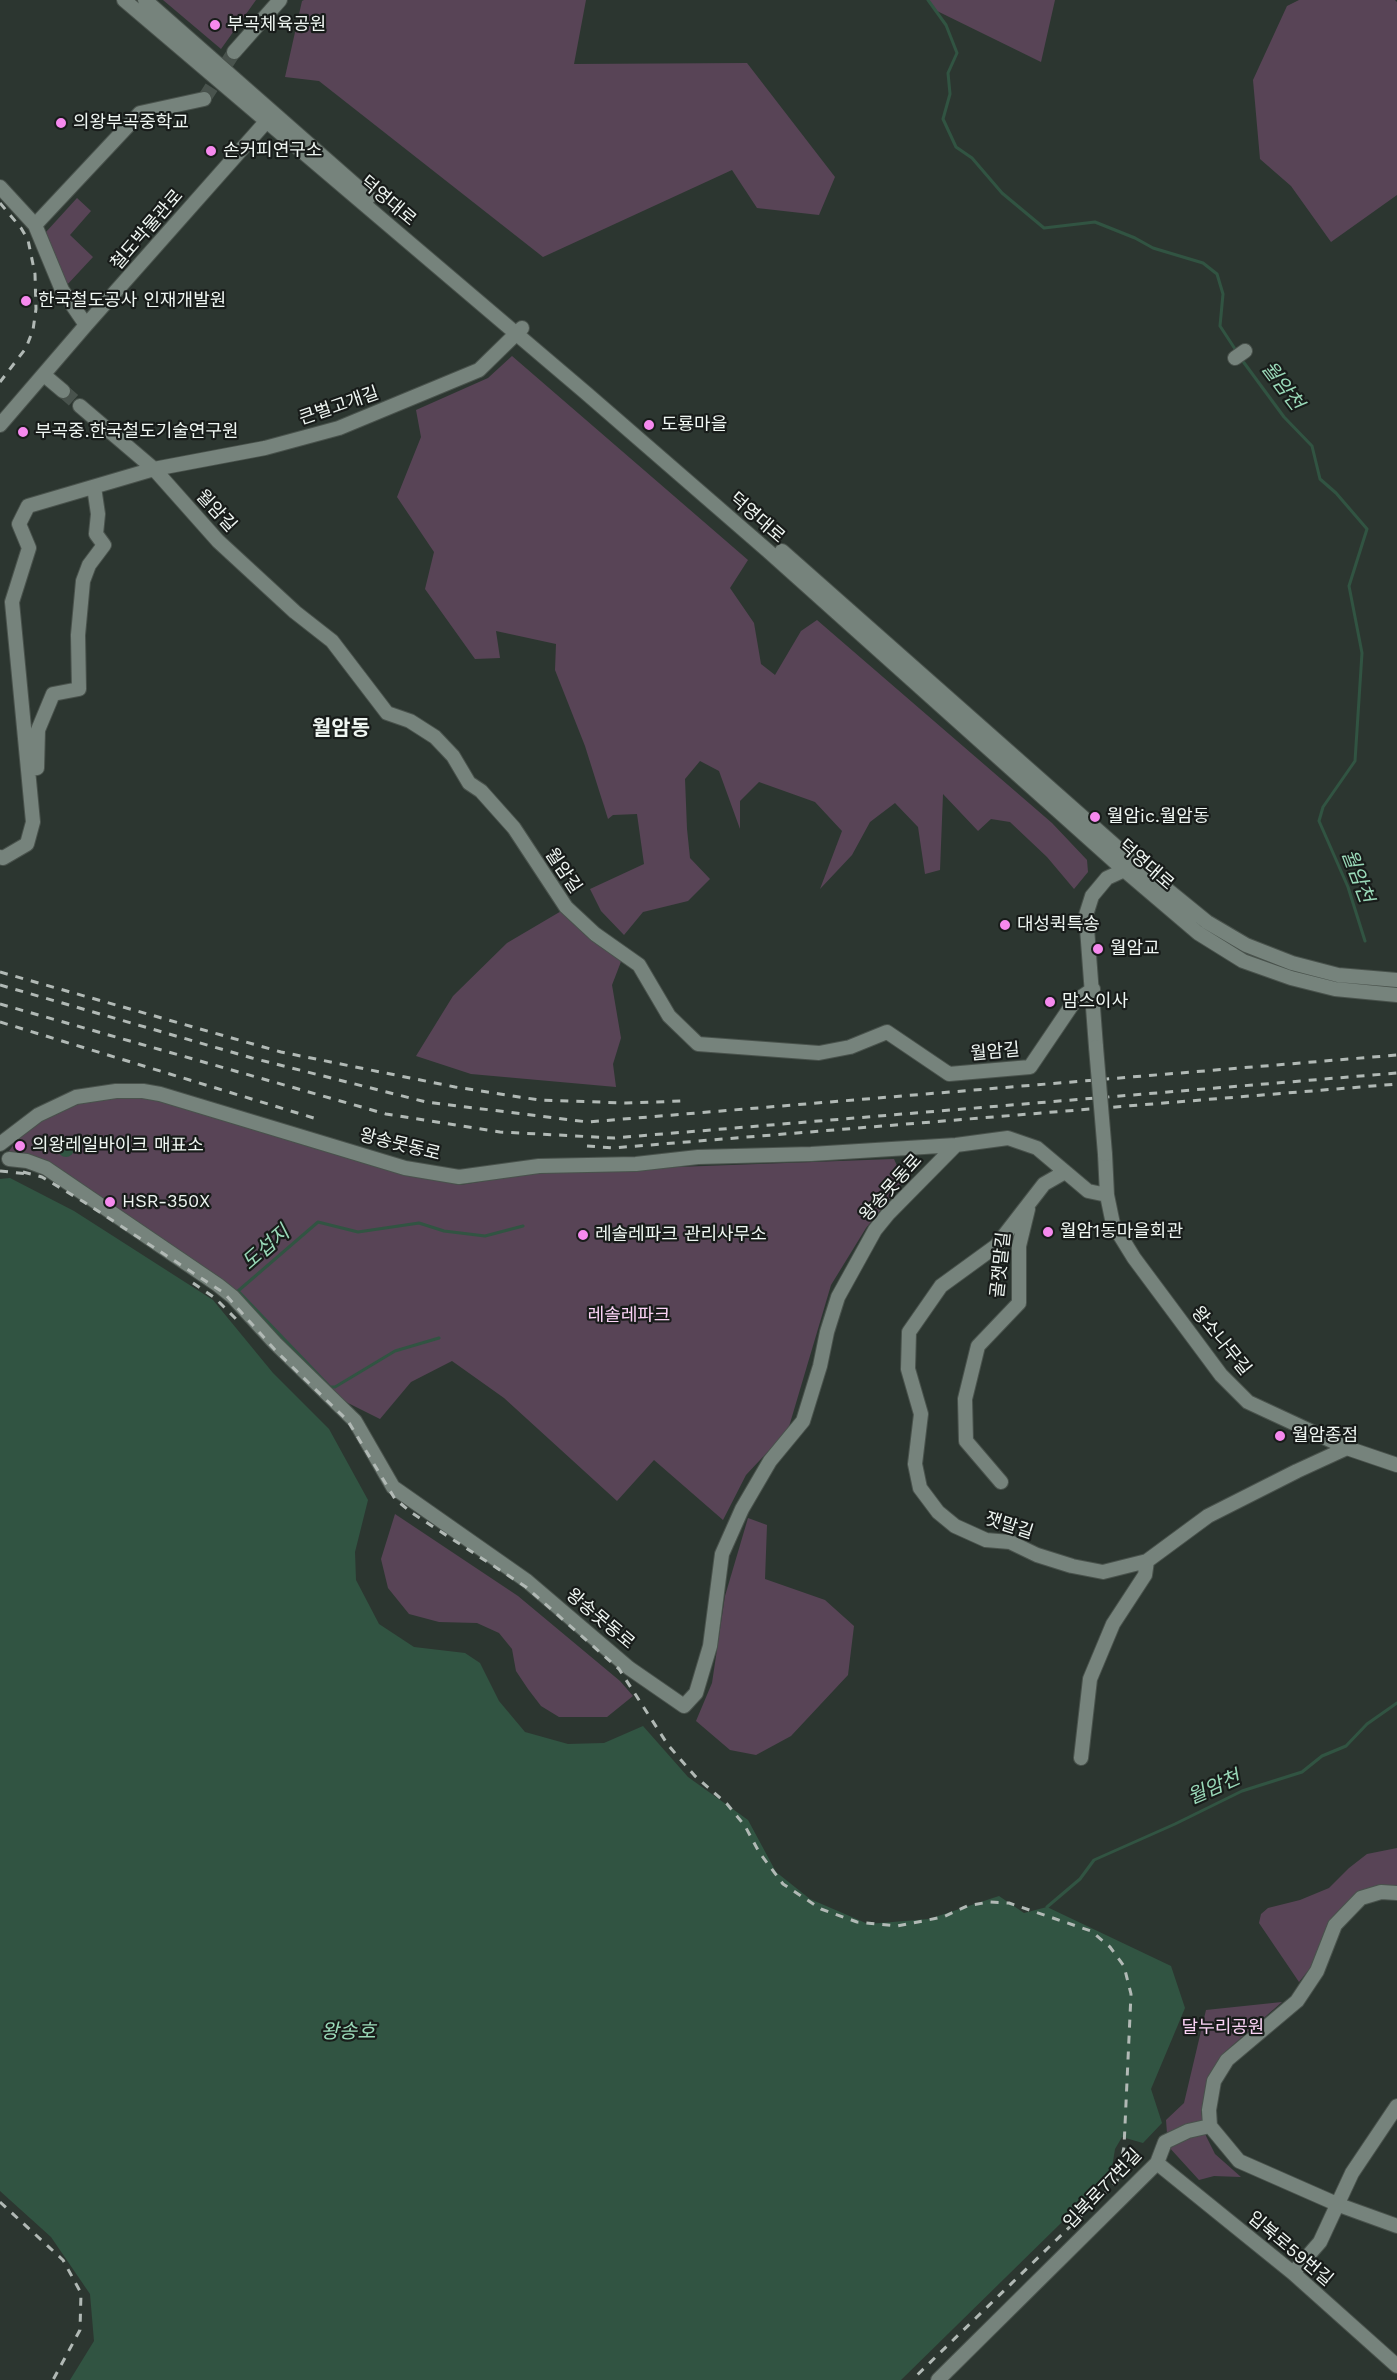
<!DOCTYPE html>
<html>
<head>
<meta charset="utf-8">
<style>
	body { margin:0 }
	canvas { display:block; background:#2c3630 }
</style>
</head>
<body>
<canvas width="1397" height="2380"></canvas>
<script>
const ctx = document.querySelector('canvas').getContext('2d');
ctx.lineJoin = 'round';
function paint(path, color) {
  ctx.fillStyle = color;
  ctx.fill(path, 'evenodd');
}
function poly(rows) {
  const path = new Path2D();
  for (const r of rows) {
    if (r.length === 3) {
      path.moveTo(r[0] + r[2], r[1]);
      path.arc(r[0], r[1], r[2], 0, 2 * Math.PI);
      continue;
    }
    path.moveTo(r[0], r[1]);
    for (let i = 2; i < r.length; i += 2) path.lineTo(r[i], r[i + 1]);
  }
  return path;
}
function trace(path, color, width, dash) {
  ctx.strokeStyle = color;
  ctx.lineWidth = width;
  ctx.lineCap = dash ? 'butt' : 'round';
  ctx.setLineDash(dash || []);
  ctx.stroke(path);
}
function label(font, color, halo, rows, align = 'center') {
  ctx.font = font + ' "Work Sans","Noto Sans KR",sans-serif';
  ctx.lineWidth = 4.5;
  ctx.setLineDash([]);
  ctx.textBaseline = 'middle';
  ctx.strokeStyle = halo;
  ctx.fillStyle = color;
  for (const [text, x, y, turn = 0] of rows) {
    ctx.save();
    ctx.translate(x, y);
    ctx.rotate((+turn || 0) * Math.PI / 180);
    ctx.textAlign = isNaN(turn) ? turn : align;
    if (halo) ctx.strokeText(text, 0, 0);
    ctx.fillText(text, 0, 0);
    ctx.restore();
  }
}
paint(poly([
	[163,0,256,0,221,49],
	[304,0,586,0,574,64,747,63,835,177,819,215,757,208,732,170,543,257,319,81,285,77,302,1],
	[929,0,1055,0,1041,62,935,10],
	[1299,0,1395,0,1397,2,1397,195,1331,242,1291,186,1260,159,1253,80,1287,6],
	[77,198,91,211,70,235,93,257,66,286,46,232],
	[512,356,748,560,730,588,754,623,761,664,775,675,801,631,817,620,1052,823,1087,860,1088,872,1074,889,1047,857,1010,822,991,819,978,831,943,794,940,870,925,874,918,827,895,803,870,822,852,855,820,889,842,831,815,802,759,782,740,801,740,829,719,771,700,761,685,779,687,829,690,858,710,879,688,901,643,912,624,935,601,911,590,889,644,864,637,814,613,815,608,819,585,746,555,670,556,644,496,631,500,658,475,659,425,589,434,552,397,497,421,437,416,410,488,378],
	[563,910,622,959,612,985,621,1038,613,1064,616,1087,471,1074,416,1056,453,996,507,943],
	[121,1094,159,1098,406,1174,460,1185,542,1172,894,1159,904,1181,866,1228,831,1285,788,1430,746,1475,723,1520,654,1460,617,1501,504,1398,452,1361,411,1382,380,1419,348,1403,323,1385,226,1285,37,1170,9,1165,9,1151,23,1132,44,1117,76,1103],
	[395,1514,518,1596,620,1681,633,1696,607,1717,559,1717,541,1706,528,1689,516,1671,512,1649,499,1633,477,1623,439,1622,409,1614,388,1588,381,1559],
	[748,1518,767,1525,765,1579,825,1600,854,1626,848,1675,791,1736,756,1755,730,1750,696,1721,712,1683,725,1596],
	[1397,1848,1397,1888,1381,1885,1359,1893,1330,1920,1311,1967,1299,1982,1259,1923,1261,1914,1268,1908,1300,1900,1329,1888,1349,1868,1367,1854],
	[1282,2002,1226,2051,1211,2072,1205,2094,1201,2112,1206,2136,1215,2154,1241,2177,1214,2176,1199,2180,1168,2146,1166,2120,1184,2103,1206,2010]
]), '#584456');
paint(poly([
	[66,1149,8],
	[10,1178,74,1211,213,1300,273,1373,329,1429,368,1500,355,1552,356,1580,379,1624,414,1647,465,1653,480,1663,499,1701,525,1732,568,1744,604,1743,643,1726,688,1777,748,1820,776,1872,810,1899,868,1924,929,1919,999,1896,1024,1913,1047,1907,1171,1966,1185,2008,1151,2089,1162,2123,1143,2143,1122,2137,1115,2149,1111,2174,901,2380,70,2380,94,2341,90,2294,51,2237,0,2191,0,1179]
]), '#315442');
trace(poly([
	[928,0,946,25,957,53,948,73,950,94,943,119,956,147,972,158,1002,193,1044,228,1095,222,1135,238,1153,248,1203,263,1217,274,1223,294,1220,326,1237,352],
	[1242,360,1284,417,1312,446,1320,479,1336,493,1367,529,1349,586,1362,653,1355,761,1323,807,1319,821,1348,887,1365,941],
	[439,1338,395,1351,335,1387,330,1387,238,1291,318,1222,358,1232,419,1223,444,1231,485,1236,523,1226],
	[1047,1907,1080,1879,1094,1860,1175,1824,1242,1791,1302,1772,1322,1756,1346,1746,1367,1724,1397,1703]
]), '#315442', 3);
trace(poly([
	[204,99,234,52],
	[63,391,80,406]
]), '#49534d', 14, [14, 7]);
const minor = poly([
	[124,0,586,393,768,551,1124,870,1198,933,1243,961,1291,978,1335,989,1397,995],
	[145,0,369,197],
	[234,52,280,0],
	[0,187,35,225,62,290,86,325],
	[35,225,140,113,204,99],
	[1235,358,1245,351],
	[44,375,63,391],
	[80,406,154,469,218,541,295,612,332,641,387,713,410,721,435,737,453,756,469,783,481,791,514,828,566,907,595,934,639,965,669,1016,698,1044,819,1053,850,1047,887,1032,949,1074,1030,1067,1074,1002,1093,989],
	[0,425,86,325,272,115],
	[782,551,1137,865,1207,922,1246,945,1292,963,1338,975,1397,980],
	[29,769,37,768,38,730,53,694,79,689,78,635,83,581,89,565,104,545,96,534,98,514,94,487],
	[0,857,3,858,27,844,33,822,12,602,29,548,19,524,28,506,154,469,265,448,339,428,479,370,522,328],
	[1096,1047,1086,915,1092,896,1107,878,1129,868],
	[0,1144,38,1115,76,1097,116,1091,143,1091,160,1094,405,1168,459,1177,539,1166,636,1164,698,1157,811,1154,956,1145,1008,1138,1037,1148,1088,1191,1107,1195],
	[1105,1154,1107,1195,1113,1224,1134,1258,1221,1375,1248,1402,1347,1448,1397,1465],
	[9,1159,27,1161,46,1168,218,1285,233,1297,275,1343,355,1421,393,1487,527,1581,629,1668,684,1706,696,1693,710,1646,722,1554,742,1509,770,1461,803,1421,820,1366,827,1332,838,1297,875,1230,888,1214,956,1145],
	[1065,1172,1044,1184,996,1246,941,1286,909,1332,908,1369,921,1414,915,1464,920,1488,938,1512,955,1526,986,1540,1010,1542,1037,1555,1072,1566,1103,1572,1147,1561,1208,1516,1297,1471,1347,1448],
	[1001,1482,966,1441,965,1399,978,1346,1019,1303,1019,1246,1028,1209],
	[1081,1758,1090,1679,1113,1624,1145,1575,1147,1561],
	[1210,2126,1209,2110,1214,2081,1227,2060,1297,2001,1317,1971,1335,1925,1361,1898,1381,1892,1397,1893],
	[1157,2163,1293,2273,1397,2366],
	[1293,2273,1320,2242,1352,2173,1397,2106],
	[938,2380,1157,2163,1165,2142,1188,2131,1210,2126,1239,2161,1339,2205,1397,2226]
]);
trace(minor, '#49524c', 16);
trace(minor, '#76837c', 14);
trace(poly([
	[0,203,21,228,28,240,35,274,36,309,33,330,26,348,0,382],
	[0,972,281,1052,455,1087,539,1100,626,1103,682,1101],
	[0,985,252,1058,426,1102,588,1122,1397,1055],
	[0,1004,386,1114,500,1132,614,1138,1397,1073],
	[0,1022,317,1119],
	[587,1146,613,1148,1397,1084],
	[0,1171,29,1174],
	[23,1172,42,1177,84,1202,224,1293,277,1352,348,1421,395,1499,412,1513,526,1587,619,1669,668,1745,695,1776,727,1804,745,1826,759,1852,783,1884,821,1909,857,1922,897,1926,943,1917,967,1906,989,1902,1009,1903,1091,1931,1110,1947,1124,1966,1131,1994,1124,2147,1117,2181,912,2380],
	[193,1283,215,1298,241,1324],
	[0,2202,63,2260,81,2293,80,2330,53,2380]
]), '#b1b9b5', 3, [8, 8]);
const minorBridge = poly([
	[1096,1047,1105,1154]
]);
trace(minorBridge, '#49524c', 16, []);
trace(minorBridge, '#76837c', 14);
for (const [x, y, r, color] of [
	[215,25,6,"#f689ee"],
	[61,123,6,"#f689ee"],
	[211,151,6,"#f689ee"],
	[26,301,6,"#f689ee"],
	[649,425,6,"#f689ee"],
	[23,432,6,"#f689ee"],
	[1095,817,6,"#f689ee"],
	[1005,925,6,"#f689ee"],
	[1098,949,6,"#f689ee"],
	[1050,1002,6,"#f689ee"],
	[20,1146,6,"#f689ee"],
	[110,1202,6,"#f689ee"],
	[1048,1232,6,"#f689ee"],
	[583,1235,6,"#f689ee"],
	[1280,1436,6,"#f689ee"]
]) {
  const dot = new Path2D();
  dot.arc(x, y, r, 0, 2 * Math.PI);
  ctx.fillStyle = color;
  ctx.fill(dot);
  trace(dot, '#181c1a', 2);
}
label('18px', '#eff6f2', '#181c1a', [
	["부곡체육공원",227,25],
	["의왕부곡중학교",73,123],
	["손커피연구소",223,151],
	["한국철도공사 인재개발원",38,301],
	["도룡마을",661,425],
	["부곡중.한국철도기술연구원",35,432],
	["월암ic.월암동",1107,817],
	["대성퀵특송",1017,925],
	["월암교",1110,949],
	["맘스이사",1062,1002],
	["의왕레일바이크 매표소",32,1146],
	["HSR-350X",122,1202],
	["월암1동마을회관",1060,1232],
	["레솔레파크 관리사무소",595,1235],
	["월암종점",1292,1436]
], 'left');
label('18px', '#eff6f2', '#181c1a', [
	["덕영대로",388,201,40],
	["철도박물관로",147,230,-49],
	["큰벌고개길",339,406,-19],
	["월암길",216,511,47],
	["덕영대로",757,518,41],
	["덕영대로",1146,865,41],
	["월암길",563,871,56],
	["월암길",995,1052,-5],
	["왕송못동로",400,1145,14],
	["왕송못동로",891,1188,-48],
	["골잿말길",1001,1265,-84],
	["왕소나무길",1221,1341,51],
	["잿말길",1009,1526,18],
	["왕송못동로",600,1619,40],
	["입북로77번길",1103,2189,-46],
	["입북로59번길",1290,2249,40]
]);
label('18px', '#fbd3f6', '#181c1a', [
	["레솔레파크",629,1316],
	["달누리공원",1223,2028]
]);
label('italic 20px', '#99d9b8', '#181c1a', [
	["월암천",1282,386,53],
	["월암천",1357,876,69],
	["도섭지",266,1248,-41],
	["월암천",1214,1788,-24],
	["왕송호",348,2032]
]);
label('bold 21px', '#eff6f2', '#181c1a', [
	["월암동",341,729]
]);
</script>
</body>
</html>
